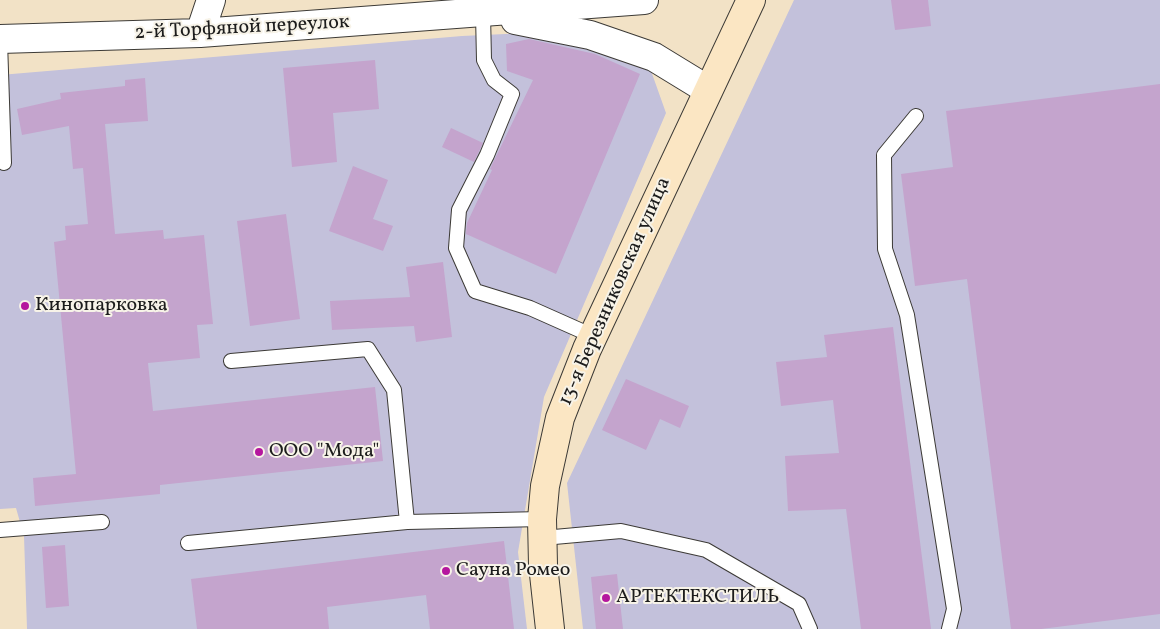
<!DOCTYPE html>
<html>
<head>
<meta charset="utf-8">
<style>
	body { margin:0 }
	canvas { display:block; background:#f2e2c6 }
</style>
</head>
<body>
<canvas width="1160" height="629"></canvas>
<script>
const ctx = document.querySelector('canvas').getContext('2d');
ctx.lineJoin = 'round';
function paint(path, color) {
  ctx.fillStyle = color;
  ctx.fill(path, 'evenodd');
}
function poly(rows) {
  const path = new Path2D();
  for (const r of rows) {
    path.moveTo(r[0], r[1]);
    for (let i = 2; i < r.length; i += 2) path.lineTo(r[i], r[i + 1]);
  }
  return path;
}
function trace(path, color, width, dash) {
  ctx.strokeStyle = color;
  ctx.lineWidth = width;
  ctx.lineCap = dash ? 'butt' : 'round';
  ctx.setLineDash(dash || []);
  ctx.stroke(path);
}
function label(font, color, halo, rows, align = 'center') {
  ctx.font = font + ' Vollkorn,serif';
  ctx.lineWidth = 4;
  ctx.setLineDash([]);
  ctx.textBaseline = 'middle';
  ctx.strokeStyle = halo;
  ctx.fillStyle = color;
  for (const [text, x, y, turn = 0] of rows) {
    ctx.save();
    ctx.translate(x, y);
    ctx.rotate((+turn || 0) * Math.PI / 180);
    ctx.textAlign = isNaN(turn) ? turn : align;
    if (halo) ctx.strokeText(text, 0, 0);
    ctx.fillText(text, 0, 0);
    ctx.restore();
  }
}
paint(poly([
	[794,0,1160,0,1160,629,583,629,567,483],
	[527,33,602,47,650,68,666,113,544,397,518,552,527,629,27,629,24,536,16,508,0,509,0,75,462,36]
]), '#c3c1db');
paint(poly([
	[891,0,928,0,931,26,895,30],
	[529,39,595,54,640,74,556,274,466,234,467,223,492,170,490,169,533,80,507,71,506,44],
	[375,60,379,109,333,113,337,162,292,167,283,68],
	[145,78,148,121,105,124,115,234,163,230,164,239,204,235,213,324,197,325,200,358,148,363,153,411,375,387,383,461,160,485,160,494,35,506,33,478,76,474,54,242,66,240,65,226,88,224,83,168,73,169,69,126,22,135,17,109,61,99,60,93,125,86,125,80],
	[1160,84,1160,614,1041,629,1011,629,967,279,915,286,901,174,953,167,946,111],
	[451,128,483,143,474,162,442,147],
	[353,166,388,180,373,219,393,226,383,251,329,231],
	[286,214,300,319,250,326,237,221],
	[443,262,452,337,416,342,414,326,332,330,330,301,410,297,406,267],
	[893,327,931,629,861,629,846,509,788,511,785,456,839,453,833,400,781,406,776,362,827,357,824,335],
	[626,379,689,406,680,428,660,419,646,450,602,430],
	[504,541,514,629,430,629,426,595,327,607,329,629,197,629,191,579],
	[65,545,69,606,46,608,42,547],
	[617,574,623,629,596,629,591,577]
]), '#c4a4cd');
const lane = poly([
	[483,14,484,60,494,80,512,94,487,155,459,210,456,248,475,291,530,308,593,336],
	[0,41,4,163],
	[916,116,884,155,885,249,907,315,954,609,949,629],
	[231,361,368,349,394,390,407,522,542,519],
	[0,530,102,522],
	[543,538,621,531,706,550,799,604,810,629],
	[188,543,407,522]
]);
const street = poly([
	[515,20,590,35,654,57,708,90],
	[200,33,211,0],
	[0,39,200,33,644,0]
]);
const secondary = poly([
	[550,629,543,565,542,519,545,486,560,418,587,349,751,0]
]);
trace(lane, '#3c3a36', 16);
trace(street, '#3c3a36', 30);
trace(secondary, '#3c3a36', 30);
trace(lane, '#fff', 14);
trace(street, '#fff', 28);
trace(secondary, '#fbe6c3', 28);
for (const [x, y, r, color] of [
	[25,306,5,"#b5179e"],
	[259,452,5,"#b5179e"],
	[446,571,5,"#b5179e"],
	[606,598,5,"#b5179e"]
]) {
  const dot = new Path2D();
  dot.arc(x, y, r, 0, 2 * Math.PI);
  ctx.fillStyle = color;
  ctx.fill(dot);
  trace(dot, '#f7f3e8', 2);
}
label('20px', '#1c1c1c', '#f7f3e8', [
	["2-й Торфяной переулок",242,29,-3],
	["13-я Березниковская улица",616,292,-66]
]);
label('20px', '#1c1c1c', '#f7f3e8', [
	["Кинопарковка",35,306],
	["ООО \"Мода\"",269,452],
	["Сауна Ромео",456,571],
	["АРТЕКТЕКСТИЛЬ",616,598]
], 'left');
</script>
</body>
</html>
